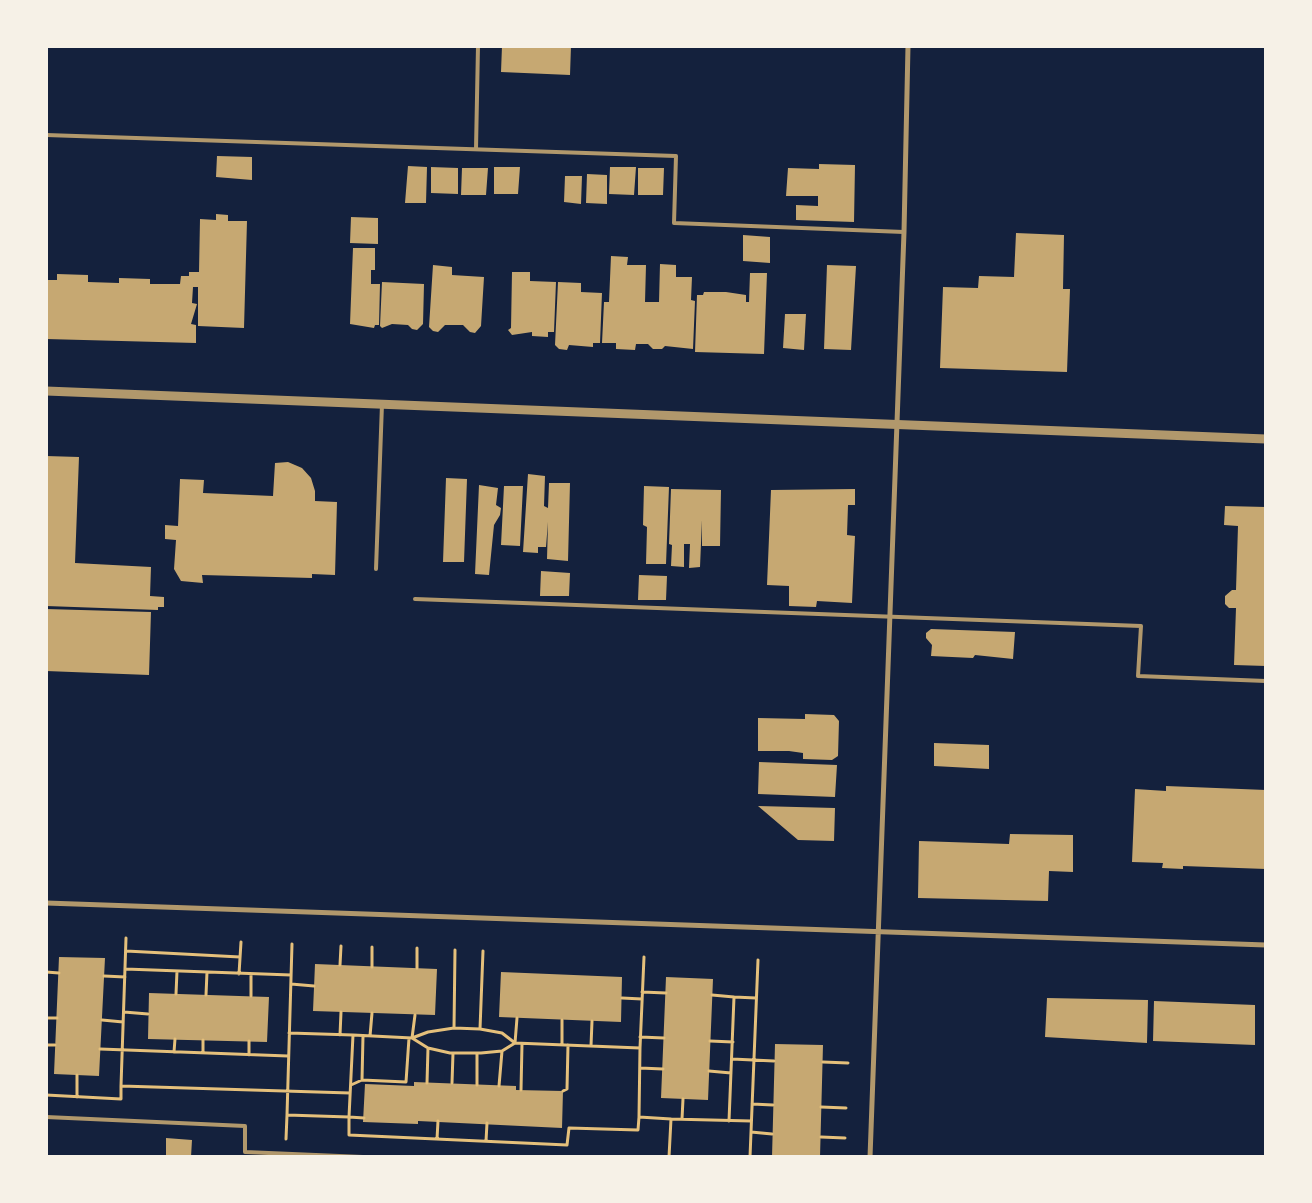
<!DOCTYPE html>
<html>
<head>
<meta charset="utf-8">
<style>
	body { margin:0 }
	#map { position:relative; width:1312px; height:1203px; overflow:hidden; background:#14213d; font-family:"Source Sans 3",sans-serif }
	canvas { display:block }
	.frame { position:absolute; inset:0; border:48px solid #f6f1e7; pointer-events:none }
</style>
</head>
<body>
<div id="map">
<canvas width="1312" height="1203"></canvas>
<div class="frame"></div>
</div>
<script>
const ctx = document.querySelector('canvas').getContext('2d');
ctx.lineJoin = 'round';
function paint(path, color) {
  ctx.fillStyle = color;
  ctx.fill(path, 'evenodd');
}
function poly(rows) {
  const path = new Path2D();
  for (const r of rows) {
    path.moveTo(r[0], r[1]);
    for (let i = 2; i < r.length; i += 2) path.lineTo(r[i], r[i + 1]);
  }
  return path;
}
function trace(path, color, width, dash) {
  ctx.strokeStyle = color;
  ctx.lineWidth = width;
  ctx.lineCap = dash ? 'butt' : 'round';
  ctx.setLineDash(dash || []);
  ctx.stroke(path);
}
paint(poly([
	[502,46,571,46,570,75,501,72],
	[217,156,252,157,252,180,216,177],
	[819,164,855,165,854,222,796,220,796,205,818,206,818,196,786,196,788,168,819,169],
	[408,166,427,167,426,203,405,203],
	[431,167,458,168,458,194,431,193],
	[494,167,520,167,518,194,494,194],
	[610,167,636,167,634,195,609,194],
	[462,168,488,168,486,195,461,195],
	[638,168,664,168,663,195,638,195],
	[587,174,607,175,607,204,586,203],
	[565,176,582,176,581,204,564,202],
	[216,214,228,215,228,221,247,221,244,328,198,326,198,277,198,287,193,287,192,303,197,304,191,324,196,325,196,343,46,339,46,280,57,280,57,274,88,275,88,282,119,283,119,278,150,279,150,284,180,284,181,276,189,276,189,272,199,272,200,219,216,220],
	[351,217,378,218,378,244,350,243],
	[1016,233,1064,235,1063,289,1070,289,1067,372,940,368,943,287,978,288,979,276,1014,277],
	[743,235,770,237,770,263,743,261],
	[353,248,375,248,375,270,371,270,371,284,380,284,379,325,375,325,374,328,350,324],
	[611,256,628,257,627,265,646,265,645,302,659,302,660,264,676,265,676,277,692,277,691,300,695,301,693,349,665,346,662,349,653,349,648,344,636,344,635,350,616,349,616,343,602,343,604,302,609,302],
	[433,265,452,267,452,275,484,277,481,326,475,333,470,332,463,325,445,325,438,332,433,331,429,327],
	[827,265,856,266,851,350,824,349],
	[512,272,530,272,530,281,556,282,554,332,548,332,548,337,532,336,532,332,512,335,508,330,511,328],
	[750,273,767,273,764,354,695,352,697,295,703,295,704,292,726,292,746,295,746,302,749,302],
	[382,282,424,284,423,324,417,330,412,329,408,325,392,324,382,328,380,326],
	[558,282,581,283,581,292,602,293,600,343,593,343,593,347,569,345,567,350,559,349,555,345],
	[785,314,806,314,804,350,783,348],
	[46,456,79,457,75,563,151,567,150,596,164,597,164,607,158,607,158,610,46,606],
	[288,462,302,468,311,478,315,491,315,501,337,502,335,575,312,574,312,578,202,575,203,583,181,581,174,569,176,540,165,539,165,525,178,526,180,479,204,480,203,493,273,496,275,463],
	[528,474,545,476,544,506,548,508,549,483,570,483,568,561,547,559,548,522,546,547,538,547,538,553,523,552],
	[446,478,467,479,464,562,443,562],
	[479,485,498,488,496,505,501,508,500,515,494,525,489,575,475,574],
	[504,486,523,486,520,546,501,545],
	[644,486,669,487,666,564,646,564,647,527,643,525],
	[671,489,721,490,720,546,702,546,702,520,700,567,689,568,690,544,684,544,684,567,671,566,672,545,669,544],
	[855,489,855,505,848,505,847,535,855,536,852,603,817,601,816,607,789,606,789,586,767,585,771,490],
	[1225,506,1266,507,1266,666,1234,665,1236,608,1229,608,1225,604,1225,596,1232,590,1236,590,1238,526,1224,525],
	[541,571,570,573,569,596,540,596],
	[639,575,667,576,666,600,638,600],
	[46,609,151,612,149,675,46,671],
	[931,629,1015,632,1013,659,975,655,973,658,931,656,932,645,926,638,926,633],
	[805,714,834,715,839,721,838,756,832,760,803,759,803,753,789,751,758,751,758,718,805,719],
	[934,743,989,745,989,769,934,766],
	[759,762,837,765,835,797,758,794],
	[1166,786,1266,790,1266,869,1183,866,1183,869,1162,868,1163,863,1132,862,1135,789,1166,791],
	[758,806,835,808,834,841,798,840],
	[1010,834,1073,835,1073,872,1049,871,1048,901,918,898,919,841,1009,844],
	[59,957,105,958,99,1076,54,1074],
	[315,964,437,969,435,1015,313,1011],
	[501,972,622,977,621,1022,499,1017],
	[666,977,713,979,708,1100,661,1098],
	[149,993,269,997,267,1042,148,1039],
	[1047,998,1148,1000,1147,1043,1045,1037],
	[1154,1001,1255,1005,1255,1045,1153,1041],
	[775,1044,823,1045,820,1157,772,1157],
	[414,1082,516,1086,516,1090,563,1091,562,1128,418,1121,418,1124,363,1122,365,1084,414,1086],
	[166,1138,192,1140,191,1157,166,1157]
]), '#c6a872');
trace(poly([
	[292,944,287,1115,349,1117,349,1135,567,1145,569,1128,638,1130,639,1117,671,1119],
	[126,951,240,957],
	[340,965,341,946],
	[372,967,372,947],
	[417,968,417,948],
	[125,969,291,975],
	[46,972,59,973],
	[239,974,241,942],
	[104,976,125,977],
	[291,984,314,986],
	[642,992,666,993],
	[176,994,177,971],
	[206,995,207,972],
	[712,995,734,997],
	[251,996,251,974],
	[622,998,642,999],
	[124,1012,148,1014],
	[415,1015,412,1038,428,1048,450,1053,481,1053,502,1051,515,1043,502,1033,480,1029,454,1028],
	[46,1018,57,1018],
	[517,1018,515,1043,640,1048,639,1117],
	[102,1020,123,1022],
	[480,1029,483,951],
	[289,1033,353,1035,349,1117,364,1118],
	[340,1035,341,1012],
	[353,1035,412,1038,428,1032,454,1028,455,950],
	[370,1036,372,1013],
	[640,1037,664,1038],
	[203,1040,203,1053],
	[710,1041,733,1042],
	[46,1045,55,1045],
	[562,1045,562,1020],
	[591,1046,592,1021],
	[640,1048,644,957],
	[100,1049,288,1056],
	[174,1052,175,1039],
	[249,1055,249,1041],
	[732,1059,774,1061],
	[823,1062,848,1063],
	[640,1068,663,1069],
	[709,1071,731,1073],
	[362,1080,406,1082,409,1038],
	[427,1083,428,1048],
	[452,1083,453,1053],
	[351,1085,362,1080,363,1036],
	[477,1085,477,1053],
	[121,1086,126,938],
	[499,1086,502,1051],
	[521,1090,522,1044],
	[563,1091,567,1089,568,1045],
	[46,1095,121,1099,121,1086,350,1093],
	[77,1097,77,1075],
	[752,1104,773,1105],
	[821,1107,846,1108],
	[682,1119,683,1099],
	[729,1121,734,997,756,998],
	[751,1132,772,1134],
	[821,1137,845,1138],
	[286,1139,287,1115],
	[437,1139,438,1121],
	[486,1141,487,1123],
	[669,1157,671,1119,751,1121],
	[750,1157,758,960]
]), '#e5c07b', 3);
trace(poly([
	[46,135,676,156,674,223,904,232],
	[476,149,478,46],
	[376,569,382,404],
	[415,599,1141,626,1138,676,1266,681],
	[46,1117,245,1126,245,1152,363,1157]
]), '#b1986c', 4);
trace(poly([
	[46,903,1266,945],
	[870,1157,904,232,908,46]
]), '#b1986c', 5);
trace(poly([
	[46,391,1266,439]
]), '#b1986c', 9);
</script>
</body>
</html>
